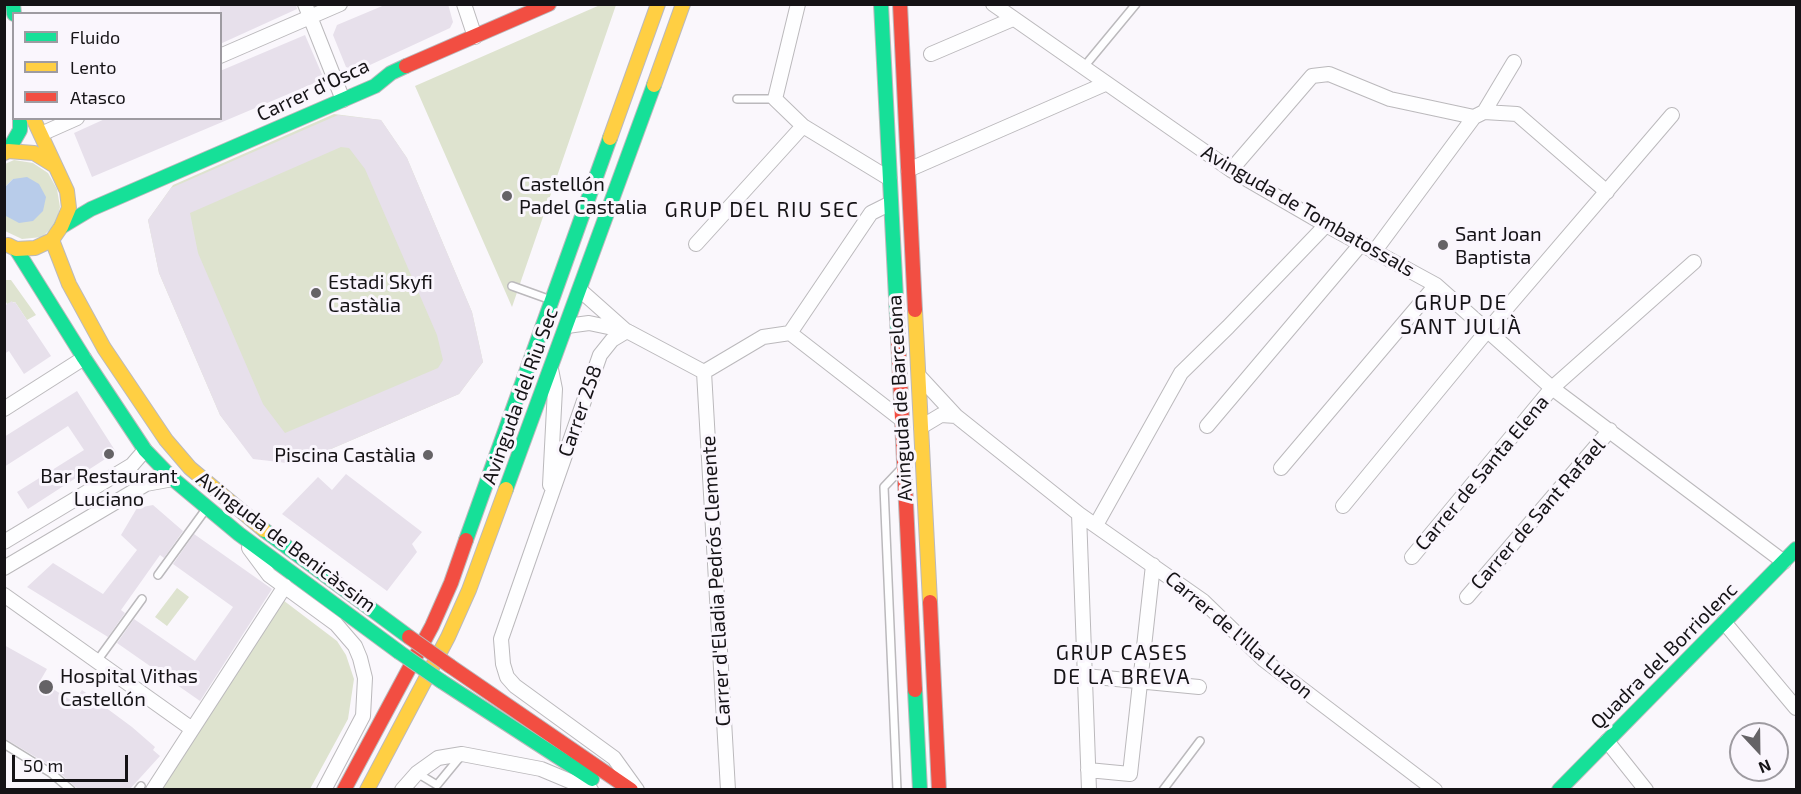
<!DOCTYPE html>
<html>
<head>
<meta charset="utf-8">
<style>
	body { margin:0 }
	#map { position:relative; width:1801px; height:794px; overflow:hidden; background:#faf7fc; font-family:"Exo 2",sans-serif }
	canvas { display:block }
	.frame { position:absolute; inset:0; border:6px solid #151316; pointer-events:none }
	.legend { position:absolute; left:12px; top:12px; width:210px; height:108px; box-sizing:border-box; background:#faf6fd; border:2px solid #9e9ba1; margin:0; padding:8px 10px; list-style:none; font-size:18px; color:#151316 }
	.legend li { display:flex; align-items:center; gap:12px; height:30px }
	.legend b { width:30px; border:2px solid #9e9ba1 }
	.north { position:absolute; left:1729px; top:722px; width:60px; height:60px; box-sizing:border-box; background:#faf6fd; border:2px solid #9e9ba1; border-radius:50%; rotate:158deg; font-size:16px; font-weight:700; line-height:24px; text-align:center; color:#151316 }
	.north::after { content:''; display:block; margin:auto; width:21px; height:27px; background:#656366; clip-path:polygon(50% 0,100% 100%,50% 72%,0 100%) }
	.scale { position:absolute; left:12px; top:755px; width:116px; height:27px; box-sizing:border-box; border:3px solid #151316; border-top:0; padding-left:8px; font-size:18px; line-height:21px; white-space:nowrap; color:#151316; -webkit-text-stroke:4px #faf6fd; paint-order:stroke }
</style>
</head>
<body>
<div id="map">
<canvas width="1801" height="794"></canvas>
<div class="frame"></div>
<ul class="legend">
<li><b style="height:8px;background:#16e098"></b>Fluido</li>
<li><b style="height:8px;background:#ffcf43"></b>Lento</li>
<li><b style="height:8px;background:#f24e42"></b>Atasco</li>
</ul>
<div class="north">N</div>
<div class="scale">50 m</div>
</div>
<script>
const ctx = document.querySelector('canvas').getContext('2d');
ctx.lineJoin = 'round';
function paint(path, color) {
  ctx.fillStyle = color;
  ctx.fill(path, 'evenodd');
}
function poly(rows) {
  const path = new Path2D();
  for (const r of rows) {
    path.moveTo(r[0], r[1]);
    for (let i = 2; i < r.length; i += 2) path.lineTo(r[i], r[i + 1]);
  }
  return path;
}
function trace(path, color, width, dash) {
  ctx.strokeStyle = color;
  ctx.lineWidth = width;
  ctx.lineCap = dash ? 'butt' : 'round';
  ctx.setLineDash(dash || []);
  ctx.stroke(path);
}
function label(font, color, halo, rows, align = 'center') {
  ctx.font = font + ' "Exo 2",sans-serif';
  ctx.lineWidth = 6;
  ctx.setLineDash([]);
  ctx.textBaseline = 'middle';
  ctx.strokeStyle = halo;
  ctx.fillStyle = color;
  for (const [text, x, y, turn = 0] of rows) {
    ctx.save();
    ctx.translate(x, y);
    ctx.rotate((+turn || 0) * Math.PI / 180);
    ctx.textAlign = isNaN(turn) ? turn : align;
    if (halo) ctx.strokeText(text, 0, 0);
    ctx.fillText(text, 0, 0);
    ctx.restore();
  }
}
paint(poly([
	[600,5,616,5,512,307,415,86],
	[334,114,381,120,407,158,472,312,483,362,459,394,296,464,253,458,220,415,159,273,148,220,173,185],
	[14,160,33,163,48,173,57,189,60,207,56,224,42,237,22,239,5,231,4,213,6,216,13,179,5,187,5,164],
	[4,280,11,280,36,315,27,320,15,302,7,304,5,300],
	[177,588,189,597,167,626,155,617],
	[275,594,337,641,346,655,354,679,348,719,310,789,148,790]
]), '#dee3cf');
paint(poly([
	[27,177,39,184,46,197,43,211,33,221,19,223,6,216,5,213,5,187,13,179]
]), '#b8ccea');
paint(poly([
	[220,4,296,4,297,9,220,44],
	[387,4,448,4,453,22,450,28,357,71,346,67,333,35,337,25],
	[305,35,324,79,92,177,74,133,107,118,220,118,220,71],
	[338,115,381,120,407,158,472,312,483,362,459,394,296,464,253,459,220,415,159,273,148,220,171,188],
	[341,147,349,148,365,169,437,335,443,360,438,368,285,433,263,404,198,253,190,213],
	[12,301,13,303,15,302,51,356,24,374,9,351,4,354,4,306],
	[77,391,116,452,28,509,17,492,84,450,68,426,4,467,4,437],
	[346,474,422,532,412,544,417,552,387,591,282,514,318,477,332,490],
	[153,505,183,531,164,558,160,555,121,610,125,613,108,637,27,587,53,563,103,594,137,550,121,535,137,508],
	[194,534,272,589,200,701,117,643,134,619,195,661,233,607,173,564],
	[4,645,47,669,40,681,74,702,82,690,132,727,155,747,153,750,160,756,130,789,78,789,54,768,4,738]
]), '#e7e0eb');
const lane = poly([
	[1083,68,1136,4],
	[737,99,775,99],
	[512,286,551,300],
	[158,575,206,509],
	[97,661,142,599],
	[4,744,51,773,71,790],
	[417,773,437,785,460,757],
	[138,790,141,786],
	[897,790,884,487,901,469],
	[1163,790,1200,741]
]);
const street = poly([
	[305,4,343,100],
	[464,4,475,37],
	[798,4,775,99,803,126,890,179],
	[993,4,1231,170,1326,225,1436,285,1552,388,1784,562],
	[931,54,1013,19],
	[220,56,340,4],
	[1484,112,1514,62],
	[41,134,77,118],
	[908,170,1105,84],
	[1231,170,1312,76,1329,74,1390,99,1474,117,1484,112,1517,114,1607,192],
	[696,244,803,126],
	[1374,252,1474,117],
	[580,290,625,330],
	[567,326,589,323,627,331,704,372,763,337,790,333,902,420],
	[627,331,612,340,600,355,501,639,503,664,507,677,515,686,614,758,637,790],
	[790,333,871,213,891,203],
	[704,372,728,790],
	[919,376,956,416,1079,514,1203,601,1264,660,1435,790],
	[4,409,84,358],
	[1207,426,1361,244],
	[921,427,941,415,956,416],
	[1281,468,1436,285],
	[550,485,555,389,551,369],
	[1343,506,1487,331,1672,115],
	[1079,514,1089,790],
	[1096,525,1181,373,1228,327,1326,225],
	[4,542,132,465,145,450],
	[249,548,269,575,336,624,355,646,360,658,365,678,363,716,324,790],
	[1412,557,1552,388,1694,262],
	[4,568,146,484,173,479],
	[4,595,192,729],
	[1467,597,1610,430],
	[1724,622,1796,708],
	[1085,676,1199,687],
	[1607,741,1646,790],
	[1088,770,1130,774,1153,565],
	[153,790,285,586],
	[402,790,417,773,438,758,462,754,541,769,591,790]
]);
const fast = poly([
	[13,4,14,14],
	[881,4,898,337],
	[8,151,20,130,20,118],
	[61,227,91,209,375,86,391,73,406,66],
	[16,249,84,358,145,450,173,479,239,534,399,652],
	[506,489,654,85],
	[264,530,409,637],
	[466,540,610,138],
	[441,681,592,779],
	[915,690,920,790],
	[1559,790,1796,549]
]);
const slow = poly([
	[654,85,683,4],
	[610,138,658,4],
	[4,153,8,151,34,153,55,166],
	[52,240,69,284,104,348,166,440,190,468,264,530],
	[8,245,16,249,35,248,52,240,61,227,69,208,67,191,33,118],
	[915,310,930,602],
	[367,790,448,637,469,590,506,489]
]);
const jam = poly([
	[900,4,915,310],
	[406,66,549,4],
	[898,337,915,690],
	[930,602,939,790],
	[450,666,631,790],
	[344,790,432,626,451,583,466,540]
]);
trace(lane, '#bbb9bc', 10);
trace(street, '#bbb9bc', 16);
trace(fast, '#bbb9bc', 16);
trace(slow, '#bbb9bc', 16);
trace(jam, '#bbb9bc', 16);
trace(lane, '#fefeff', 7);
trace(street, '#fefeff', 14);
trace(fast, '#16e098', 14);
trace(slow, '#ffcf43', 14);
trace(jam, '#f24e42', 14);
const fastBridge = poly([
	[399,652,441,681]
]);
const jamBridge = poly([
	[409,637,450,666]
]);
trace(fastBridge, '#bbb9bc', 16, []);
trace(jamBridge, '#bbb9bc', 16, []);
trace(fastBridge, '#16e098', 14);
trace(jamBridge, '#f24e42', 14);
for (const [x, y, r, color] of [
	[507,196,6,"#656366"],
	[1443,245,6,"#656366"],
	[316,293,6,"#656366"],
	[109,454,6,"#656366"],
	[428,455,6,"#656366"],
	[46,687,8,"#656366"]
]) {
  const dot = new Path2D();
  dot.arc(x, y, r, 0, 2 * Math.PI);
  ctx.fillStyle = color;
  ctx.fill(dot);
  trace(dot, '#faf6fd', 2);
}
label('20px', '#151316', '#faf6fd', [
	["Carrer d'Osca",313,90,-25],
	["Avinguda de Tombatossals",1308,211,30],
	["Avinguda del Riu Sec",520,396,-70],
	["Avinguda de Barcelona",900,398,-93],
	["Carrer 258",580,411,-71],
	["Carrer de Santa Elena",1482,473,-50],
	["Carrer de Sant Rafael",1538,514,-49],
	["Avinguda de Benicàssim",286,542,37],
	["Carrer d'Eladia Pedrós Clemente",716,581,-93],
	["Carrer de l'Illa Luzon",1239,635,40],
	["Quadra del Borriolenc",1664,656,-45]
]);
label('20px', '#151316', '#faf6fd', [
	["Castellón",519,184],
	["Padel Castalia",519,207],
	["Sant Joan",1455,234],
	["Baptista",1455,257],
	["Estadi Skyfi",328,282],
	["Castàlia",328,305],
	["Piscina Castàlia",416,455,"right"],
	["Bar Restaurant",109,476,"center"],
	["Luciano",109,499,"center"],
	["Hospital Vithas",60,676],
	["Castellón",60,699]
], 'left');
ctx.letterSpacing = '1.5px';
label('21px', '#151316', '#faf6fd', [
	["GRUP DEL RIU SEC",762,210],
	["GRUP DE",1461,303],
	["SANT JULIÀ",1461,327],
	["GRUP CASES",1122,653],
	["DE LA BREVA",1122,677]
]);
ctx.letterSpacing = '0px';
</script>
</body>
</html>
